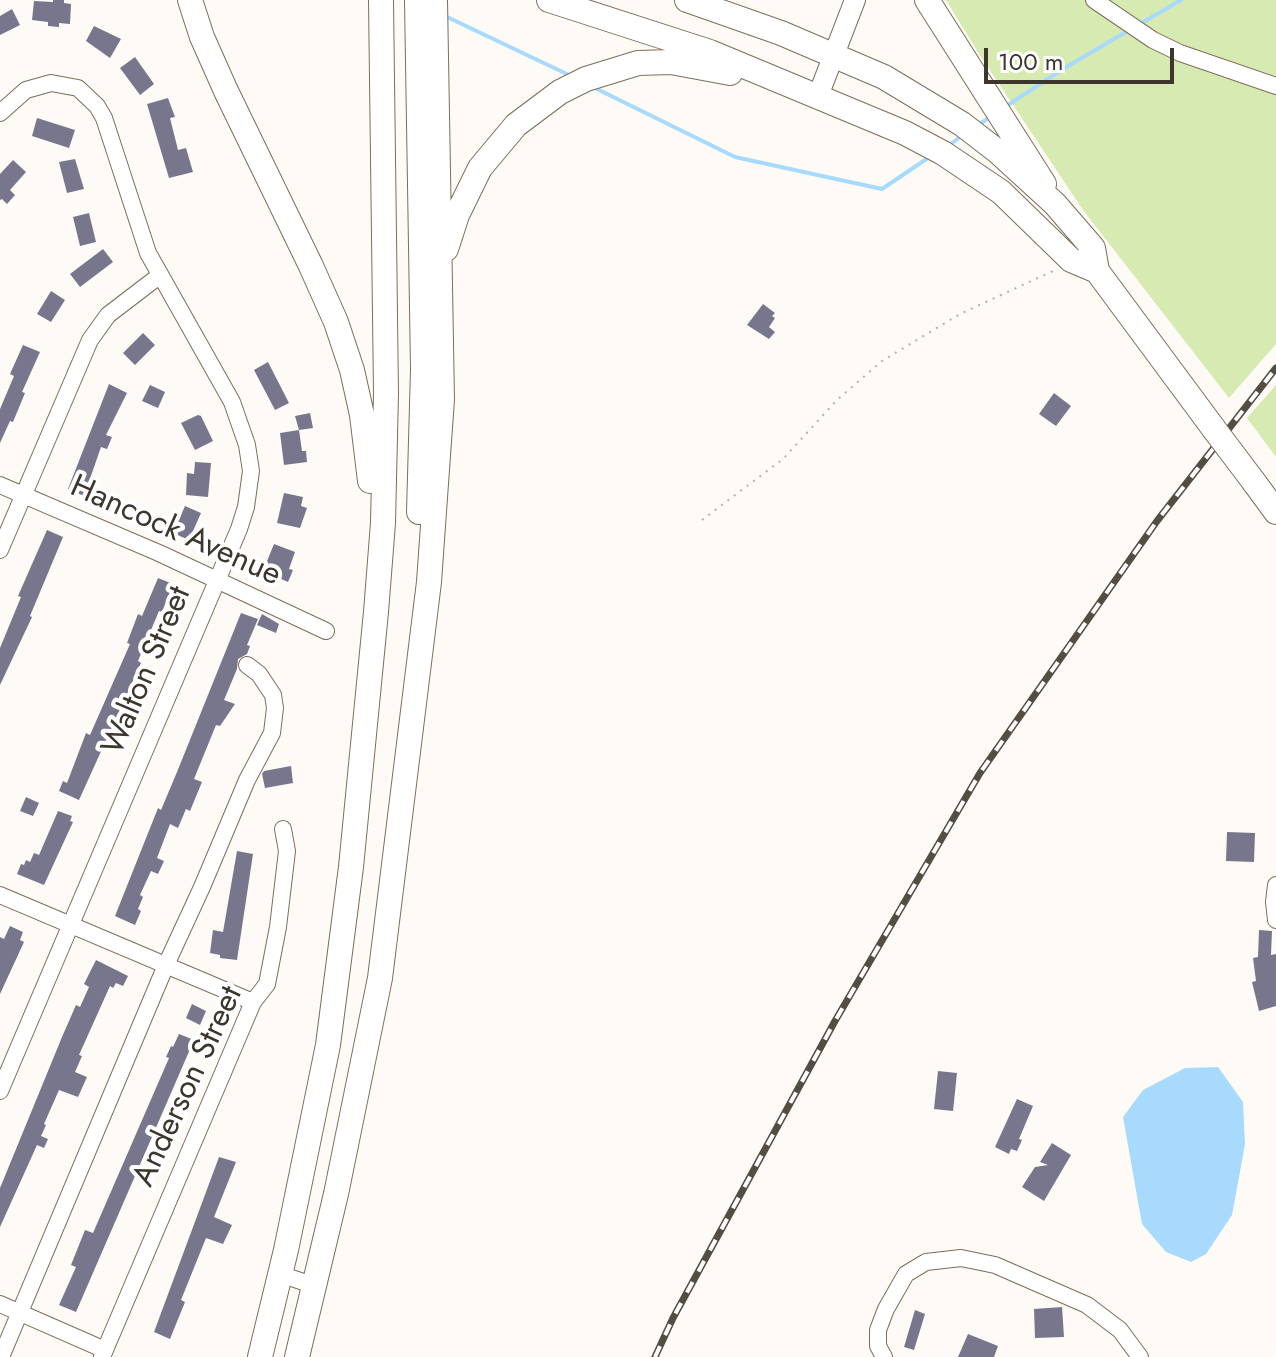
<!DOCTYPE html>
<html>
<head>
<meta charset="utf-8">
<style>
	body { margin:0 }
	#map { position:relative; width:1276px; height:1357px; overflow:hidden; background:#fefbf6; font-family:Jost,sans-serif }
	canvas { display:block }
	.scale { position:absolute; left:984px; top:48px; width:190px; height:36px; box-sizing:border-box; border:4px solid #3d362d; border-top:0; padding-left:10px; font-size:24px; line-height:28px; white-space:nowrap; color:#3d362d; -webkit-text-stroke:6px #fff; paint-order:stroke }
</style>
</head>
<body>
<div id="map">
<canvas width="1276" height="1357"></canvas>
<div class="scale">100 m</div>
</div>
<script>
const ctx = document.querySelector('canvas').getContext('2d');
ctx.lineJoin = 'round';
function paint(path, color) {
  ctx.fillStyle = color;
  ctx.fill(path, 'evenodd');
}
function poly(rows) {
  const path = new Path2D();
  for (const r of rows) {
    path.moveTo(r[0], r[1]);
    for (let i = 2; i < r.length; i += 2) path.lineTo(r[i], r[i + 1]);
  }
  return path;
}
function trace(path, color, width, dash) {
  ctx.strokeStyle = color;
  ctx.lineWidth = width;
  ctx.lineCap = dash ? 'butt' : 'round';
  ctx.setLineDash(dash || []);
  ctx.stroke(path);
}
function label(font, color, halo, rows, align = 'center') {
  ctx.font = font + ' Jost,sans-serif';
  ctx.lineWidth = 8;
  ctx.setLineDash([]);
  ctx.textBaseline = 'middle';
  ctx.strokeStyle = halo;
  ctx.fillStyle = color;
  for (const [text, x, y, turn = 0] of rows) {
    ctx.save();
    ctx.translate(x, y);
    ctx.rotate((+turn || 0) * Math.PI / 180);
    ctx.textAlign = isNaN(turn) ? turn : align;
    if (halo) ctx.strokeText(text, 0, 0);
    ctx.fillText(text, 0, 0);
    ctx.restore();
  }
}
paint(poly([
	[946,0,1276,0,1276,344,1229,398,1083,210,981,57],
	[1276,385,1276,457,1247,418]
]), '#d7eab1');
paint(poly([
	[1218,1067,1243,1102,1245,1144,1232,1215,1206,1254,1191,1262,1166,1252,1142,1224,1123,1117,1143,1090,1185,1068]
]), '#a7dafd');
trace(poly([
	[445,16,571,76],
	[1140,24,1181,0],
	[593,87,735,157,882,189,928,158],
	[1005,107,1063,69,1126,32],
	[981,123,992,116],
	[951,144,960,137]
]), '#a7dafd', 4);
paint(poly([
	[53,0,64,0,64,3,71,4,70,24,59,23,59,27,48,26,48,22,32,20,34,1,53,2],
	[12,9,20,25,0,35,0,16],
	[94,26,121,39,110,58,86,41],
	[135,57,154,84,140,95,120,68],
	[168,98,175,117,170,118,178,150,186,148,193,172,169,178,147,104],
	[37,118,75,130,69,148,32,136],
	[75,159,84,189,67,193,59,162],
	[13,160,26,172,10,190,15,195,7,204,2,199,0,200,0,174],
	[89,213,96,242,80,246,73,217],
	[103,249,113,262,80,287,70,274],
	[51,291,65,300,51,322,37,314],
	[763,304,775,313,772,316,775,318,769,327,775,332,769,339,747,325],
	[143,333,155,345,135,365,123,353],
	[23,345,40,352,22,392,25,393,13,422,10,421,0,443,0,409,14,376,10,374],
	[268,362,289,403,275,410,254,370],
	[109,384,127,393,106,435,112,437,107,449,101,447,84,496,68,489],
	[150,385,165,392,158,408,142,401],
	[1054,393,1071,406,1056,426,1039,414],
	[310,413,313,428,299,430,295,416],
	[198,415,201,416,213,441,195,450,181,423],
	[299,430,302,451,306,451,307,462,284,465,280,433],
	[195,462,211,463,208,497,186,495,187,473,194,474],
	[284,493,303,497,301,506,307,508,300,528,277,523],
	[185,506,201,513,189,540,173,533],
	[47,530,63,537,30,616,32,617,0,685,0,648,21,597,18,596],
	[274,544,295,552,289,569,293,570,288,582,263,571],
	[158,578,173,584,162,612,159,611,138,661,141,663,79,800,59,791,63,781,67,783,86,733,90,735,130,644,127,643,138,614,142,616],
	[241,613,258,619,247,645,250,646,247,654,238,659,237,669,224,700,235,704,220,726,216,725,194,779,202,782,190,811,186,809,178,828,170,824,157,858,164,861,158,874,151,871,140,895,143,897,138,909,141,911,135,925,115,916,158,808,161,810,177,772],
	[262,614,279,624,276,633,257,625],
	[291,766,293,783,265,788,262,774,264,771],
	[26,797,39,803,33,816,20,811],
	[58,811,72,816,70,821,73,822,44,885,17,874,21,864,24,865,26,860,30,862,34,853,39,855],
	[1227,832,1255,833,1254,862,1226,861],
	[237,851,253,854,237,960,220,958,220,955,210,953,213,930,223,932],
	[10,926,23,932,20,940,24,942,0,994,0,937,4,939],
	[1259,930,1272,931,1271,955,1276,954,1276,1006,1259,1011,1252,982,1256,981,1253,958,1258,957],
	[96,960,128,976,123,986,116,983,113,988,110,986,79,1055,82,1056,75,1072,87,1077,78,1097,59,1090,44,1124,46,1125,41,1136,48,1139,44,1148,37,1145,0,1227,0,1188,62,1037,76,1005,80,1007,89,987,84,984],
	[192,1004,206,1011,200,1025,186,1018],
	[179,1034,194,1040,76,1312,59,1305,76,1267,71,1265,85,1230,93,1233,169,1058,166,1057,171,1046,173,1047],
	[938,1071,957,1073,953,1111,934,1109],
	[1017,1099,1033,1106,1019,1139,1022,1140,1017,1151,1011,1149,1009,1154,995,1147],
	[1052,1143,1071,1155,1044,1201,1022,1187,1035,1167,1048,1165,1040,1162],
	[219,1157,236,1162,214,1217,232,1225,223,1244,206,1238,181,1300,185,1302,170,1339,154,1332],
	[1062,1307,1064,1337,1035,1338,1034,1309],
	[915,1310,925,1314,914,1350,904,1347],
	[968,1334,998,1346,994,1357,958,1357]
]), '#77768d');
const minor = poly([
	[1094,0,1153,40,1180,53,1276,86],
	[0,113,26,90,51,83,78,88,97,106,104,118,148,253,232,402,247,445,251,471,246,507,239,529,0,1091],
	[0,485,159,553,326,631],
	[0,550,90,340,108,315,159,276],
	[1276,885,1274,902,1276,920],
	[0,895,253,1002],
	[280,1274,315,1286],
	[0,1304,105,1350],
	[1,1357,166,965,202,887,247,780,272,733,275,708,273,695,259,674,247,665],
	[102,1357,253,1002,267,984,278,927,287,851,283,829],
	[884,1357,878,1346,878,1330,886,1309,906,1274,926,1262,961,1258,995,1265,1087,1305,1120,1330,1140,1357]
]);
const major = poly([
	[818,96,855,0]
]);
const highway = poly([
	[190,0,202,37,226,91,311,266,336,322,352,370,362,415,370,481],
	[417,0,423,369,419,512],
	[549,0,710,52,905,133,943,153,1001,192,1071,260,1097,271],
	[687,0,781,33,884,77,962,124,997,151,1055,204,1093,248,1097,271,1214,429],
	[927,0,1044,184],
	[446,249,457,215,480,168,516,125,560,92,586,79,638,63,671,62,730,73],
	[1254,482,1276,512],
	[260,1357,286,1250,328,1045,351,867,376,612,383,523,386,393,381,0],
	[297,1357,336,1194,380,978,429,582,442,399,435,0]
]);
trace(minor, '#7d6d5a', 18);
trace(major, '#7d6d5a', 22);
trace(highway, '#7d6d5a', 26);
trace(poly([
	[702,520,783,459,837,400,882,361,960,314,1053,271]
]), '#b4b0a9', 2, [2, 6]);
trace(minor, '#fff', 16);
trace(major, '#fff', 20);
trace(highway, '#fff', 24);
const rail = poly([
	[655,1357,673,1318,835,1021,980,773,1157,521,1276,368]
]);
trace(rail, '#534d44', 7);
trace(rail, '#fff', 4, [12]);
const highwayBridge = poly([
	[1214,429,1254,482]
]);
trace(highwayBridge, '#7d6d5a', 26, []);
trace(highwayBridge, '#fff', 24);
label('32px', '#3d362d', '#fff', [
	["Hancock Avenue",175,532,24],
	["Walton Street",148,671,-67],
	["Anderson Street",189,1087,-65]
]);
</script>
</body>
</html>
